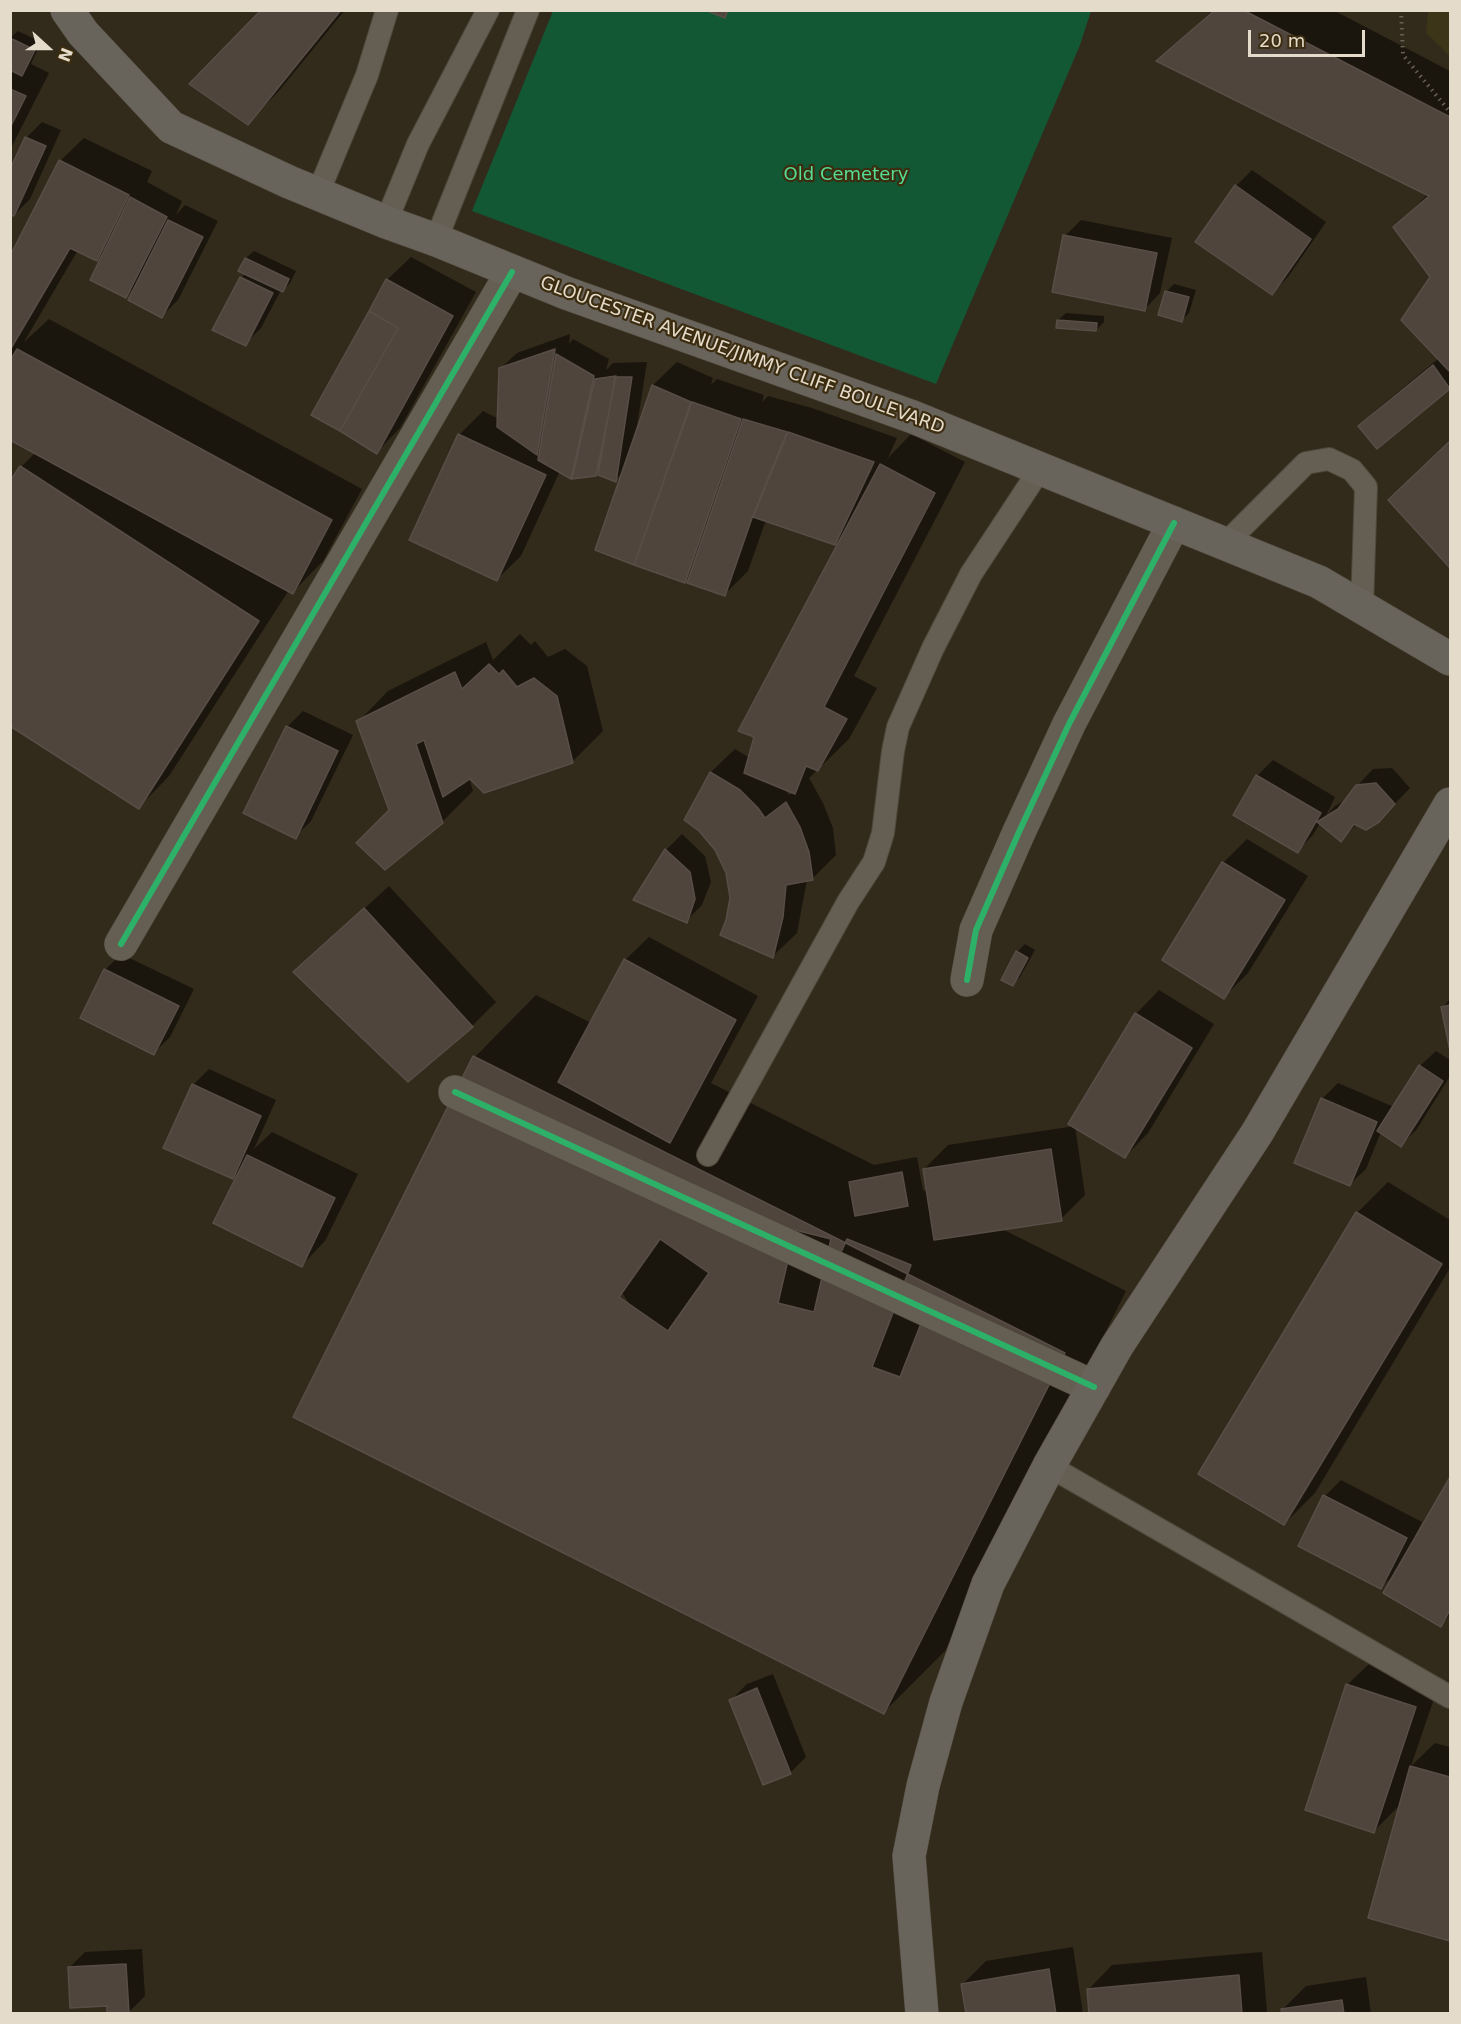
<!DOCTYPE html>
<html>
<head>
<meta charset="utf-8">
<style>
	body { margin:0 }
	#map { position:relative; width:1461px; height:2024px; overflow:hidden; background:#322a1a; font-family:"DejaVu Sans",sans-serif }
	canvas { display:block }
	.frame { position:absolute; inset:0; border:12px solid #e4dbca; pointer-events:none }
	.north { position:absolute; left:18px; top:18px; width:60px; height:60px; -webkit-text-stroke:4px #3c2d10; paint-order:stroke; rotate:111deg; font-size:16px; font-weight:700; line-height:24px; text-align:center; color:#e4dbca }
	.north::after { content:''; display:block; margin:auto; width:21px; height:27px; background:#e4dbca; clip-path:polygon(50% 0,100% 100%,50% 72%,0 100%) }
	.scale { position:absolute; left:1248px; top:30px; width:117px; height:27px; box-sizing:border-box; border:3px solid #e4dbca; border-top:0; padding-left:8px; font-size:18px; line-height:21px; white-space:nowrap; color:#e4dbca; -webkit-text-stroke:4px #3c2d10; paint-order:stroke }
</style>
</head>
<body>
<div id="map">
<canvas width="1461" height="2024"></canvas>
<div class="frame"></div>
<div class="north">N</div>
<div class="scale">20 m</div>
</div>
<script>
const ctx = document.querySelector('canvas').getContext('2d');
ctx.lineJoin = 'round';
function paint(path, color) {
  ctx.fillStyle = color;
  ctx.fill(path, 'evenodd');
}
function poly(rows) {
  const path = new Path2D();
  for (const r of rows) {
    path.moveTo(r[0], r[1]);
    for (let i = 2; i < r.length; i += 2) path.lineTo(r[i], r[i + 1]);
  }
  return path;
}
function trace(path, color, width, dash) {
  ctx.strokeStyle = color;
  ctx.lineWidth = width;
  ctx.lineCap = dash ? 'butt' : 'round';
  ctx.setLineDash(dash || []);
  ctx.stroke(path);
}
function label(font, color, halo, rows, align = 'center') {
  ctx.font = font + ' "DejaVu Sans",sans-serif';
  ctx.lineWidth = 4.5;
  ctx.setLineDash([]);
  ctx.textBaseline = 'middle';
  ctx.strokeStyle = halo;
  ctx.fillStyle = color;
  for (const [text, x, y, turn = 0] of rows) {
    ctx.save();
    ctx.translate(x, y);
    ctx.rotate((+turn || 0) * Math.PI / 180);
    ctx.textAlign = isNaN(turn) ? turn : align;
    if (halo) ctx.strokeText(text, 0, 0);
    ctx.fillText(text, 0, 0);
    ctx.restore();
  }
}
paint(poly([
	[553,11,1091,11,1080,45,936,384,472,211]
]), '#135834');
paint(poly([
	[1428,11,1450,11,1450,56,1426,33]
]), '#3d3517');
paint(poly([
	[263,10,345,10,278,92,247,123],
	[1213,10,1333,10,1450,71,1450,387,1378,447,1360,426,1376,410,1439,358,1432,277,1395,227,1428,194,1159,61],
	[18,31,41,42,31,64,49,73,10,150,10,38],
	[42,122,61,130,30,199,14,215,26,138],
	[84,138,152,171,147,182,182,201,176,215,185,205,218,221,178,300,162,316,136,285,126,296,105,252,97,260,78,250,24,342,49,319,362,489,323,561,293,592,289,590,169,776,139,807,21,467,36,452,10,438,10,259,60,161],
	[1252,170,1326,222,1288,277,1272,293,1236,186],
	[1081,220,1172,238,1160,293,1145,309,1065,236],
	[254,251,296,271,290,283,282,291,281,290,261,328,245,344,241,278,246,273,240,270,246,258],
	[411,257,476,292,400,428,377,452,387,280],
	[1174,284,1196,290,1189,313,1182,320,1166,292],
	[1066,313,1104,316,1104,322,1096,330,1058,320],
	[570,334,569,344,573,339,609,359,606,370,613,363,647,362,637,426,639,427,653,385,677,362,713,378,711,385,717,379,764,395,762,402,768,396,812,408,897,438,888,458,911,434,965,462,854,676,877,688,849,739,809,778,823,803,833,828,836,855,813,878,807,880,797,933,773,956,727,921,732,898,727,872,717,849,700,830,686,820,711,772,735,749,750,758,842,537,835,544,766,520,748,571,725,594,691,576,685,582,597,549,623,472,615,480,600,470,596,475,576,471,570,477,560,471,521,556,497,579,459,435,483,411,499,419,500,369,517,353],
	[784,788,793,792,789,795],
	[1450,441,1450,566,1390,500],
	[520,634,531,645,535,641,548,657,565,649,587,666,603,731,572,762,468,774,473,791,442,822,391,810,358,722,388,691,486,642,493,660],
	[303,711,353,735,311,821,295,837,287,727],
	[1273,760,1335,797,1326,816,1335,806,1347,799,1357,786,1373,769,1392,768,1410,788,1378,821,1357,824,1341,840,1320,823,1313,835,1297,851,1257,776],
	[682,834,705,856,711,882,702,905,686,921,666,850],
	[1247,839,1308,876,1248,973,1224,997,1164,960,1224,862],
	[389,886,496,1002,472,1026,408,1080,295,972],
	[649,937,758,996,711,1083,874,1165,917,1157,923,1190,928,1192,924,1169,948,1145,1075,1126,1085,1195,1061,1219,1000,1228,1126,1291,945,1651,884,1712,475,1057,536,995,591,1023,625,960],
	[1025,944,1035,950,1020,977,1013,984,1017,952],
	[121,954,194,989,170,1037,154,1053,105,970],
	[1159,990,1214,1024,1148,1133,1125,1157,1136,1014],
	[1450,999,1450,1043,1443,1007],
	[1436,1051,1450,1060,1450,1076,1417,1129,1401,1145,1381,1132,1366,1169,1350,1184,1322,1099,1338,1083,1394,1107,1420,1066],
	[209,1069,276,1100,254,1149,272,1132,358,1174,325,1241,302,1265,240,1170,233,1178,193,1085],
	[1388,1182,1450,1220,1450,1268,1315,1493,1284,1524,1357,1213],
	[1341,1480,1422,1522,1413,1541,1415,1542,1450,1480,1450,1615,1441,1625,1396,1573,1381,1587,1325,1496],
	[1371,1662,1439,1684,1411,1766,1435,1743,1450,1747,1450,1939,1370,1917,1401,1804,1374,1831,1347,1685],
	[773,1674,806,1757,790,1773,731,1700,747,1684],
	[1073,1947,1083,2014,967,2014,963,1984,986,1961],
	[142,1949,145,1996,129,2012,69,1968,85,1952],
	[1262,1952,1267,2011,1264,2014,1091,2014,1089,1989,1112,1965],
	[1366,1977,1371,2014,1283,2014,1283,2009,1306,1986]
]), '#0007');
const building = poly([
	[261,10,341,10,248,125,189,84,261,10],
	[711,10,728,10,725,18,710,12,711,10],
	[1215,10,1243,10,1450,117,1450,372,1401,320,1430,277,1393,227,1429,196,1156,61,1215,10],
	[10,38,35,50,22,76,10,70,10,38],
	[10,89,26,96,10,128,10,89],
	[25,137,46,146,14,216,10,215,10,169,25,137],
	[59,160,129,195,97,261,70,248,10,350,10,256,59,160],
	[1235,185,1311,239,1272,295,1195,242,1235,185],
	[130,197,167,217,126,298,90,280,130,197],
	[168,220,203,237,162,318,128,300,168,220],
	[1063,235,1157,253,1145,311,1052,292,1063,235],
	[245,258,289,279,283,292,238,271,245,258],
	[240,277,273,293,246,346,212,330,240,277],
	[386,279,453,316,377,454,340,431,398,328,369,311,386,279],
	[1165,291,1189,297,1182,322,1158,315,1165,291],
	[369,311,398,328,340,431,311,415,369,311],
	[1057,320,1097,323,1096,331,1056,328,1057,320],
	[17,349,332,520,293,594,10,440,10,361,17,349],
	[555,349,537,455,497,427,499,368,555,349],
	[556,354,594,376,571,479,538,460,556,354],
	[1433,365,1450,389,1377,449,1358,426,1433,365],
	[616,376,596,476,572,479,595,379,616,376],
	[615,377,632,377,616,482,598,475,615,377],
	[652,385,691,402,634,565,595,550,652,385],
	[692,402,741,419,685,583,634,565,692,402],
	[743,419,787,432,752,518,725,596,687,583,743,419],
	[788,432,874,462,835,545,753,517,788,432],
	[458,434,546,475,497,581,409,540,458,434],
	[1450,441,1450,568,1388,500,1450,441],
	[880,464,935,493,824,707,847,719,818,771,806,766,795,794,744,773,754,737,738,731,880,464],
	[20,466,259,621,139,809,10,726,10,481,20,466],
	[489,664,499,674,503,670,517,687,534,678,557,696,573,763,484,793,470,779,443,797,424,740,416,744,443,823,385,870,356,843,389,810,356,721,455,672,462,689,489,664],
	[286,726,338,751,296,839,243,813,286,726],
	[710,772,740,790,758,808,765,818,786,802,800,827,809,852,813,880,786,885,783,917,773,958,720,935,726,920,730,898,726,873,715,850,699,831,684,820,710,772],
	[1256,775,1321,813,1298,853,1233,815,1256,775],
	[1376,783,1395,804,1379,822,1366,830,1354,824,1341,842,1317,822,1338,809,1356,785,1376,783],
	[665,849,690,872,695,899,687,923,633,900,665,849],
	[1222,862,1285,900,1224,999,1162,960,1222,862],
	[364,908,473,1027,408,1082,293,972,364,908],
	[1016,951,1028,958,1013,986,1001,980,1016,951],
	[624,959,736,1020,670,1143,558,1082,624,959],
	[104,969,179,1006,154,1055,80,1018,104,969],
	[1450,1005,1450,1051,1441,1007,1450,1005],
	[1135,1013,1192,1048,1125,1158,1068,1124,1135,1013],
	[473,1056,1065,1353,884,1714,293,1417,473,1056],
	[1419,1065,1443,1081,1401,1147,1377,1131,1419,1065],
	[192,1084,261,1116,233,1179,163,1148,192,1084],
	[1321,1098,1377,1122,1350,1186,1294,1163,1321,1098],
	[1051,1149,1062,1221,934,1240,923,1169,1051,1149],
	[247,1155,335,1198,302,1267,213,1223,247,1155],
	[902,1172,908,1206,855,1216,849,1182,902,1172],
	[1356,1212,1442,1264,1284,1525,1198,1474,1356,1212],
	[795,1230,831,1239,814,1312,778,1303,795,1230],
	[660,1239,709,1273,668,1331,619,1297,660,1239],
	[847,1239,911,1265,903,1286,838,1259,847,1239],
	[894,1310,922,1321,900,1377,872,1367,894,1310],
	[1450,1477,1450,1610,1441,1627,1383,1593,1450,1477],
	[1323,1495,1407,1538,1381,1589,1298,1546,1323,1495],
	[1346,1684,1416,1707,1374,1833,1305,1810,1346,1684],
	[757,1688,791,1774,763,1785,729,1700,757,1688],
	[1410,1766,1450,1777,1450,1941,1368,1918,1410,1766],
	[126,1964,129,2013,107,2014,107,2006,70,2008,68,1967,126,1964],
	[1049,1969,1056,2014,966,2014,961,1984,1049,1969],
	[1239,1975,1242,2014,1089,2014,1087,1989,1239,1975],
	[1342,2000,1344,2014,1282,2014,1281,2009,1342,2000]
]);
paint(building, '#4f453c');
trace(building, '#594e47', 1.5);
const service = poly([
	[318,193,367,75,387,10],
	[386,222,418,144,488,10],
	[436,240,528,10],
	[1225,544,1306,463,1329,459,1352,470,1366,487,1362,607],
	[708,1155,848,902,874,862,883,833,893,751,898,727,933,648,971,574,1040,469],
	[1049,1466,1450,1697]
]);
const minor = poly([
	[121,944,512,272],
	[967,980,976,930,1019,832,1069,724,1174,523],
	[455,1092,1094,1387]
]);
const secondary = poly([
	[67,10,83,33,171,127,289,182,386,222,436,240,566,293,913,417,1319,582,1450,659],
	[922,2014,909,1856,923,1786,946,1702,988,1584,1049,1466,1117,1346,1257,1133,1450,804]
]);
trace(service, '#4d473a', 24);
trace(minor, '#4d473a', 34);
trace(secondary, '#4d473a', 34);
trace(poly([
	[1401,10,1403,55,1450,112]
]), '#676156', 4, [1.5, 4.5]);
trace(service, '#655f53', 22);
trace(minor, '#655f53', 33);
trace(secondary, '#68635b', 33);
trace(poly([
	[121,944,512,272],
	[967,980,976,930,1019,832,1069,724,1174,523],
	[455,1092,1094,1387]
]), '#2db169', 6);
label('18px', '#56dc94', '#3c2d10', [
	["Old Cemetery",846,175]
]);
label('18px', '#e4dbca', '#3c2d10', [
	["GLOUCESTER AVENUE/JIMMY CLIFF BOULEVARD",742,356,20]
]);
</script>
</body>
</html>
